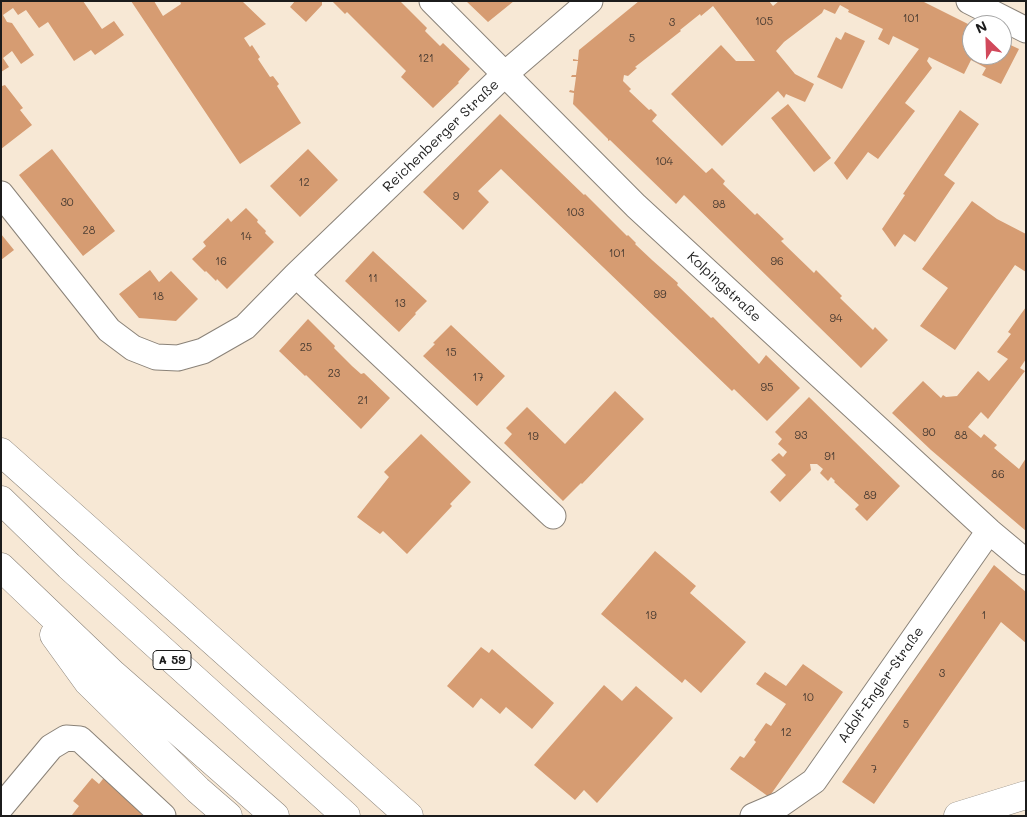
<!DOCTYPE html>
<html>
<head>
<meta charset="utf-8">
<style>
	body { margin:0 }
	#map { position:relative; width:1027px; height:817px; overflow:hidden; background:#f7e8d5; font-family:Mali,sans-serif }
	canvas { display:block }
	.frame { position:absolute; inset:0; border:2px solid #1c1c1c; pointer-events:none }
	.north { position:absolute; left:962px; top:15px; width:50px; height:50px; box-sizing:border-box; background:#fff; border:1px solid #a4a4a4; border-radius:50%; rotate:336deg; font-size:14px; font-weight:700; line-height:20px; text-align:center; color:#1c1c1c }
	.north::after { content:''; display:block; margin:auto; width:18px; height:22px; background:#d1495b; clip-path:polygon(50% 0,100% 100%,50% 72%,0 100%) }
</style>
</head>
<body>
<div id="map">
<canvas width="1027" height="817"></canvas>
<div class="frame"></div>
<div class="north">N</div>
</div>
<script>
const ctx = document.querySelector('canvas').getContext('2d');
ctx.lineJoin = 'round';
function paint(path, color) {
  ctx.fillStyle = color;
  ctx.fill(path, 'evenodd');
}
function poly(rows) {
  const path = new Path2D();
  for (const r of rows) {
    path.moveTo(r[0], r[1]);
    for (let i = 2; i < r.length; i += 2) path.lineTo(r[i], r[i + 1]);
  }
  return path;
}
function trace(path, color, width, dash) {
  ctx.strokeStyle = color;
  ctx.lineWidth = width;
  ctx.lineCap = dash ? 'butt' : 'round';
  ctx.setLineDash(dash || []);
  ctx.stroke(path);
}
function label(font, color, halo, rows, align = 'center') {
  ctx.font = font + ' Mali,sans-serif';
  ctx.lineWidth = 4.5;
  ctx.setLineDash([]);
  ctx.textBaseline = 'middle';
  ctx.strokeStyle = halo;
  ctx.fillStyle = color;
  for (const [text, x, y, turn = 0] of rows) {
    ctx.save();
    ctx.translate(x, y);
    ctx.rotate((+turn || 0) * Math.PI / 180);
    ctx.textAlign = isNaN(turn) ? turn : align;
    if (halo) ctx.strokeText(text, 0, 0);
    ctx.fillText(text, 0, 0);
    ctx.restore();
  }
}
paint(poly([
	[1,1,83,1,102,29,114,21,124,35,95,55,91,50,74,61,48,22,39,28,26,10,18,15,13,8,3,15,7,22,12,23,34,55,21,64,12,51,3,58,9,67,1,72],
	[131,1,154,1,163,16,181,4,180,1,242,1,266,24,244,38,250,47,252,45,260,57,258,59,270,77,273,76,279,84,277,86,301,123,240,164],
	[295,1,322,1,322,5,306,22,290,7],
	[332,1,400,1,427,28,425,31,440,46,443,43,470,69,458,82,459,83,433,108,401,77,406,71,347,12,345,14],
	[466,1,514,1,488,22],
	[639,1,769,1,773,6,779,1,922,1,972,26,972,55,1002,55,1002,41,1019,49,1001,84,982,75,986,68,971,60,964,74,929,57,927,61,932,68,905,103,915,111,878,159,868,152,847,180,834,163,919,49,893,36,889,45,878,39,883,29,848,12,849,10,840,5,835,14,824,9,822,13,784,42,776,51,795,74,814,84,805,102,786,94,784,98,778,91,722,146,671,94,721,45,736,61,755,61,713,6,701,16,700,14,680,30,681,31,635,67,637,68,628,76,624,75,623,81,631,89,629,91,649,110,651,109,657,115,652,121,706,173,712,168,725,181,723,184,755,215,757,213,784,239,781,241,814,273,816,270,842,296,840,298,873,330,875,327,888,340,861,368,684,195,676,204,610,140,608,141,608,139,573,104,574,93,569,92,570,90,574,91,576,77,571,77,572,75,576,75,578,61,573,61,573,59,578,60,579,50],
	[845,32,865,41,842,89,817,77,836,37,841,40],
	[1,85,2,86,5,85,23,108,20,110,32,125,1,149],
	[788,104,831,158,814,172,771,118],
	[960,110,979,124,944,175,955,183,915,242,904,234,895,247,882,229,905,195,903,194],
	[500,114,584,195,585,194,627,236,628,235,636,243,635,244,652,260,678,283,677,285,711,318,713,317,759,364,766,355,800,388,767,421,734,389,732,391,501,169,478,191,489,202,463,230,423,192],
	[52,149,115,231,83,256,19,175],
	[308,149,338,180,300,217,270,186],
	[972,201,997,219,1026,234,1026,272,1015,265,955,350,920,326,948,288,922,269],
	[246,208,258,220,257,222,266,231,265,233,274,242,227,289,217,279,216,281,206,271,205,272,192,259,206,246,203,242,228,218,231,222],
	[1,234,14,250,1,260],
	[373,251,427,301,415,313,416,314,399,332,345,281],
	[150,270,159,282,171,271,198,299,176,321,139,318,119,294],
	[1026,307,1026,359,1020,368,1025,371,988,419,981,412,968,427,981,438,984,434,997,445,994,448,1019,469,1026,458,1026,531,931,450,892,413,923,381,941,398,943,395,946,397,957,396,978,371,989,381,1008,359,997,352,1011,334,1008,332],
	[308,319,335,346,334,348,352,366,361,374,364,373,390,398,361,429,306,375,305,376,279,351],
	[451,325,505,376,477,406,423,356,435,344,433,343],
	[615,391,644,419,582,484,581,483,563,501,504,443,512,434,506,428,527,407,565,444],
	[809,397,900,486,867,521,855,509,859,505,834,482,835,481,831,477,828,481,820,473,823,469,817,464,810,464,811,470,780,502,770,492,786,475,771,460,779,453,783,457,787,452,778,444,782,439,775,432],
	[421,434,471,482,450,504,452,506,407,554,383,531,380,534,357,517,389,477,384,472],
	[655,551,696,586,690,593,746,642,701,693,685,679,682,683,601,614],
	[994,565,1026,592,1026,643,1001,622,874,804,842,782],
	[481,647,489,653,492,649,554,703,532,729,506,707,500,714,481,698,473,708,447,686],
	[803,664,843,692,769,797,730,769,740,756,744,758,756,742,754,740,766,723,771,726,786,704,756,684,765,672,786,686],
	[604,685,622,701,636,686,673,718,597,803,584,790,575,800,534,765],
	[106,775,155,816,72,815,79,806,73,801,92,778,99,784]
]), '#d69c72');
const street = poly([
	[432,1,636,206,989,531,1026,562],
	[969,1,1026,30],
	[1,194,109,330,133,348,156,357,178,358,203,351,245,327,296,275,505,74,590,1],
	[296,275,553,516],
	[1,807,51,747,66,738,80,739,163,816],
	[753,816,781,804,814,781,989,531]
]);
const highway = poly([
	[1,452,409,816],
	[1,500,69,566,346,816],
	[1,567,113,674,275,816],
	[54,635,88,682,198,790,228,816],
	[958,816,1026,795]
]);
trace(street, '#8a8278', 27);
trace(highway, '#8a8278', 29);
trace(street, '#fff', 25);
trace(highway, '#fff', 28);
label('11px', '#4a3c32', null, [
	["101",911,19],
	["105",764,22],
	["3",672,23],
	["5",632,39],
	["121",426,59],
	["104",664,162],
	["12",304,183],
	["9",456,197],
	["30",67,203],
	["98",719,205],
	["103",575,213],
	["28",89,231],
	["14",246,237],
	["101",617,254],
	["16",221,262],
	["96",777,262],
	["11",373,279],
	["99",660,295],
	["18",158,297],
	["13",400,304],
	["94",836,319],
	["25",306,348],
	["15",451,353],
	["23",334,374],
	["17",478,378],
	["95",767,388],
	["21",363,401],
	["90",929,433],
	["93",801,436],
	["88",961,436],
	["19",533,437],
	["91",830,457],
	["86",998,475],
	["89",870,496],
	["19",651,616],
	["1",984,616],
	["3",942,674],
	["10",808,698],
	["5",906,725],
	["12",786,733],
	["7",874,770]
]);
for (const [x, y, w] of [
	[172,660,38]
]) {
  const box = new Path2D();
  box.roundRect(x - w / 2, y - 9.5, w, 19, 4);
  ctx.fillStyle = '#fff';
  ctx.fill(box);
  trace(box, '#1c1c1c', 1);
}
label('bold 12px', '#1c1c1c', null, [
	["A 59",172,660]
]);
label('14px', '#1c1c1c', '#fff', [
	["Reichenberger Straße",441,136,-44],
	["Kolpingstraße",724,287,43],
	["Adolf-Engler-Straße",881,685,-55]
]);
</script>
</body>
</html>
